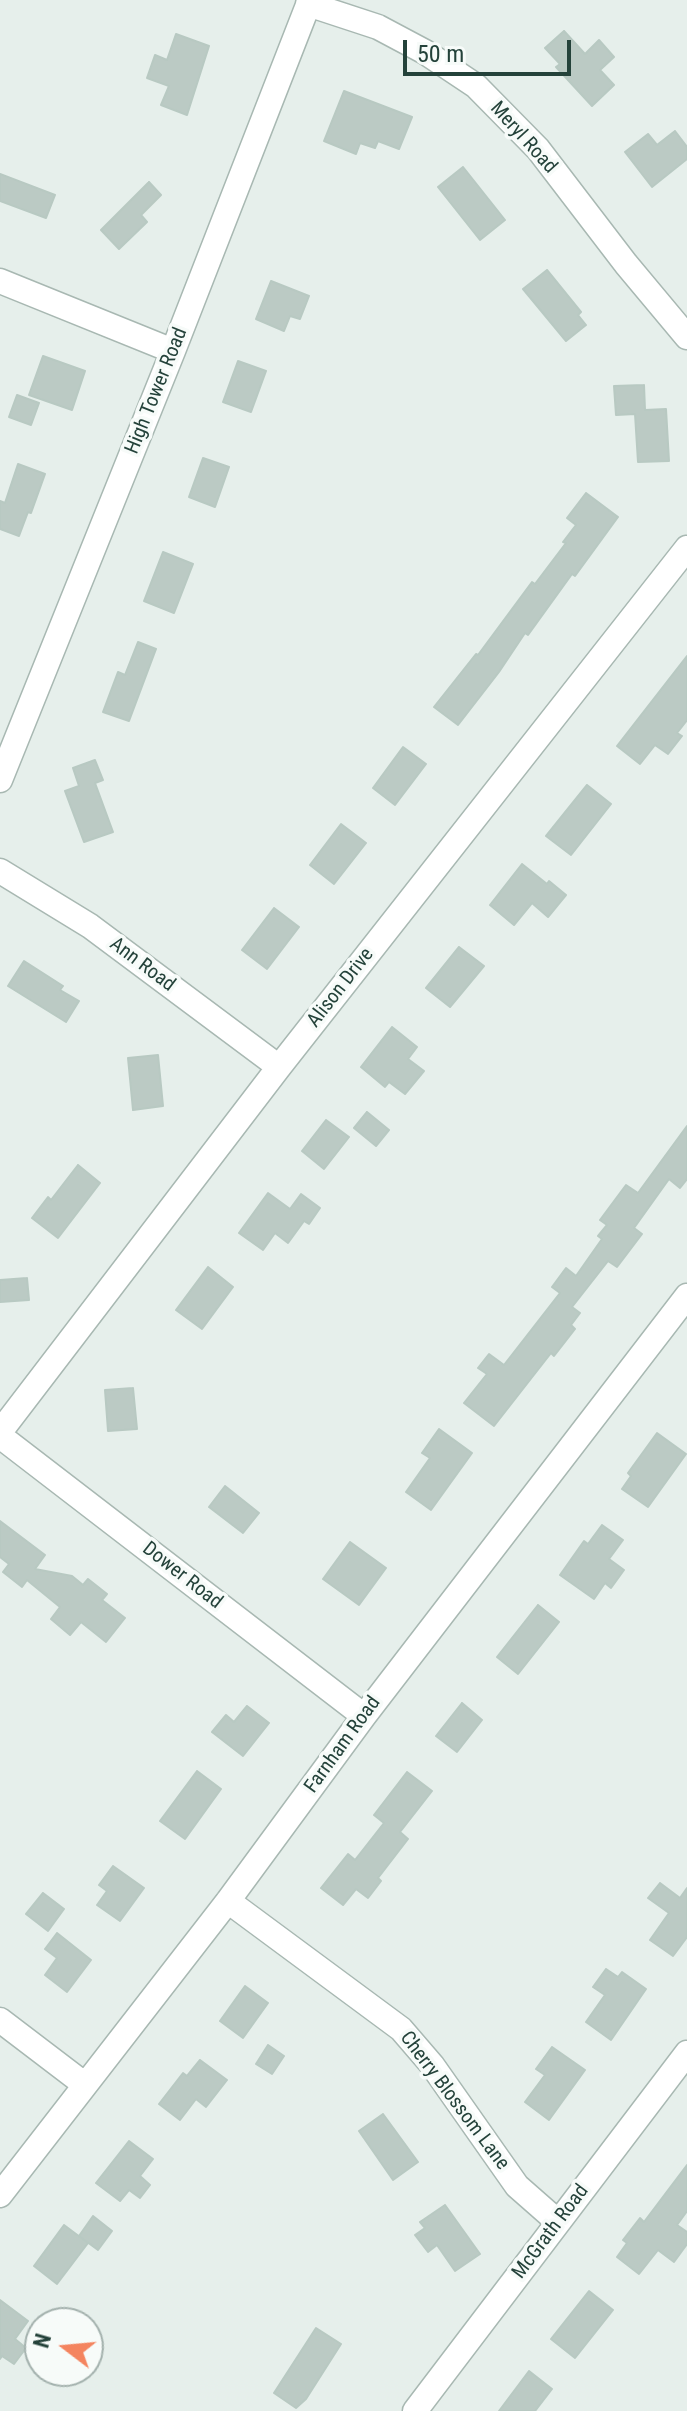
<!DOCTYPE html>
<html>
<head>
<meta charset="utf-8">
<style>
	body { margin:0 }
	#map { position:relative; width:687px; height:2411px; overflow:hidden; background:#e6efeb; font-family:"Roboto Condensed",sans-serif }
	canvas { display:block }
	.north { position:absolute; left:24px; top:2307px; width:80px; height:80px; box-sizing:border-box; background:#f7fbf9; border:2px solid #a3b1ad; border-radius:50%; rotate:286deg; font-size:22px; font-weight:700; line-height:32px; text-align:center; color:#24423a }
	.north::after { content:''; display:block; margin:auto; width:28px; height:36px; background:#f4845f; clip-path:polygon(50% 0,100% 100%,50% 72%,0 100%) }
	.scale { position:absolute; left:403px; top:40px; width:168px; height:36px; box-sizing:border-box; border:4px solid #24423a; border-top:0; padding-left:10px; font-size:24px; line-height:28px; white-space:nowrap; color:#24423a; -webkit-text-stroke:6px #f7fbf9; paint-order:stroke }
</style>
</head>
<body>
<div id="map">
<canvas width="687" height="2411"></canvas>
<div class="north">N</div>
<div class="scale">50 m</div>
</div>
<script>
const ctx = document.querySelector('canvas').getContext('2d');
ctx.lineJoin = 'round';
function paint(path, color) {
  ctx.fillStyle = color;
  ctx.fill(path, 'evenodd');
}
function poly(rows) {
  const path = new Path2D();
  for (const r of rows) {
    path.moveTo(r[0], r[1]);
    for (let i = 2; i < r.length; i += 2) path.lineTo(r[i], r[i + 1]);
  }
  return path;
}
function trace(path, color, width, dash) {
  ctx.strokeStyle = color;
  ctx.lineWidth = width;
  ctx.lineCap = dash ? 'butt' : 'round';
  ctx.setLineDash(dash || []);
  ctx.stroke(path);
}
function label(font, color, halo, rows, align = 'center') {
  ctx.font = font + ' "Roboto Condensed",sans-serif';
  ctx.lineWidth = 7;
  ctx.setLineDash([]);
  ctx.textBaseline = 'middle';
  ctx.strokeStyle = halo;
  ctx.fillStyle = color;
  for (const [text, x, y, turn = 0] of rows) {
    ctx.save();
    ctx.translate(x, y);
    ctx.rotate((+turn || 0) * Math.PI / 180);
    ctx.textAlign = isNaN(turn) ? turn : align;
    if (halo) ctx.strokeText(text, 0, 0);
    ctx.fillText(text, 0, 0);
    ctx.restore();
  }
}
const building = poly([
	[564,31,585,54,599,40,614,57,600,70,614,85,592,106,556,67,560,64,545,48,564,31],
	[176,34,209,46,187,115,161,105,169,86,147,78,155,55,167,60,176,34],
	[344,91,412,117,399,149,378,141,375,148,360,143,356,154,324,141,344,91],
	[675,131,687,147,687,159,652,187,625,152,648,134,657,145,675,131],
	[463,167,505,220,480,240,438,187,463,167],
	[0,174,55,195,46,218,0,201,0,174],
	[149,182,161,195,141,215,147,222,119,249,101,230,149,182],
	[547,270,581,312,578,315,586,325,566,341,523,289,547,270],
	[271,281,309,296,300,319,290,316,284,331,256,319,271,281],
	[43,356,85,371,72,410,29,395,43,356],
	[238,361,266,371,251,412,223,402,238,361],
	[644,385,645,410,666,409,669,461,638,462,635,414,616,415,614,386,644,385],
	[17,395,39,403,31,425,9,417,17,395],
	[203,458,229,467,215,507,189,497,203,458],
	[18,464,45,474,31,513,28,512,19,536,0,529,0,501,5,503,18,464],
	[586,493,618,517,575,576,572,574,528,635,525,633,499,672,458,725,434,707,476,654,478,655,532,582,535,584,566,543,563,542,576,525,567,518,586,493],
	[163,552,193,564,174,613,144,601,163,552],
	[138,642,156,649,129,721,103,712,118,672,125,675,138,642],
	[687,656,687,720,677,733,682,736,668,754,655,745,640,764,617,746,687,656],
	[403,747,426,764,395,805,373,788,403,747],
	[95,760,103,780,95,783,113,832,84,842,65,791,79,786,73,768,95,760],
	[587,785,611,804,571,855,546,836,587,785],
	[341,824,366,843,334,884,310,865,341,824],
	[522,864,547,884,549,881,566,895,548,917,532,903,514,925,490,905,522,864],
	[274,908,299,927,267,969,242,950,274,908],
	[459,947,484,966,450,1007,426,988,459,947],
	[24,961,63,986,60,990,79,1001,66,1022,8,986,24,961],
	[392,1027,417,1047,408,1059,424,1071,405,1094,389,1082,385,1087,361,1067,392,1027],
	[158,1055,163,1106,133,1110,128,1058,158,1055],
	[367,1112,389,1130,376,1146,354,1128,367,1112],
	[326,1120,349,1137,324,1169,302,1151,326,1120],
	[687,1126,687,1179,680,1188,669,1179,634,1228,642,1234,617,1267,608,1261,572,1307,580,1313,571,1325,575,1329,554,1356,551,1353,494,1426,464,1403,487,1374,478,1368,489,1354,504,1365,560,1293,552,1287,566,1268,576,1276,602,1239,598,1236,607,1225,600,1220,626,1185,638,1193,687,1126],
	[78,1165,100,1183,58,1238,32,1218,48,1197,51,1200,78,1165],
	[268,1193,290,1209,301,1194,320,1208,309,1224,304,1221,288,1243,275,1233,263,1250,239,1233,268,1193],
	[208,1267,233,1287,202,1329,176,1310,208,1267],
	[27,1278,29,1300,0,1302,0,1280,27,1278],
	[133,1388,137,1429,108,1431,105,1390,133,1388],
	[439,1429,472,1453,431,1510,406,1492,430,1458,422,1453,439,1429],
	[657,1433,686,1454,648,1507,622,1489,631,1476,628,1473,657,1433],
	[225,1486,259,1513,243,1533,209,1507,225,1486],
	[0,1521,45,1555,35,1569,72,1576,83,1585,88,1579,107,1594,102,1600,125,1618,106,1642,81,1622,70,1635,51,1619,60,1607,27,1580,22,1587,3,1572,9,1564,0,1557,0,1521],
	[602,1525,623,1540,609,1559,624,1570,611,1588,605,1583,594,1599,560,1575,584,1541,588,1544,602,1525],
	[350,1542,386,1568,359,1605,323,1579,350,1542],
	[538,1605,559,1622,518,1674,497,1657,538,1605],
	[462,1703,482,1720,457,1752,436,1736,462,1703],
	[247,1706,269,1723,243,1756,212,1732,226,1715,234,1722,247,1706],
	[197,1771,221,1789,185,1839,160,1821,197,1771],
	[407,1772,432,1791,400,1832,408,1839,378,1878,381,1881,368,1898,356,1889,343,1905,321,1888,348,1854,355,1860,384,1823,374,1815,407,1772],
	[113,1866,144,1888,120,1921,97,1905,107,1891,99,1885,113,1866],
	[660,1883,680,1898,687,1888,687,1937,673,1956,650,1940,669,1913,648,1898,660,1883],
	[43,1893,64,1909,48,1931,26,1914,43,1893],
	[57,1933,91,1960,67,1992,45,1975,57,1958,45,1949,57,1933],
	[606,1969,618,1977,622,1972,646,1989,611,2040,586,2022,605,1995,593,1987,606,1969],
	[245,1986,268,2003,243,2038,220,2021,245,1986],
	[268,2045,284,2056,272,2074,256,2064,268,2045],
	[552,2047,585,2070,549,2120,525,2102,545,2075,536,2069,552,2047],
	[200,2060,227,2080,206,2107,196,2099,180,2120,159,2104,183,2073,187,2076,200,2060],
	[383,2114,418,2162,393,2180,359,2131,383,2114],
	[129,2141,153,2159,140,2176,150,2185,140,2198,129,2190,120,2201,96,2183,129,2141],
	[687,2165,687,2211,677,2225,687,2232,687,2244,674,2262,658,2250,639,2274,617,2257,627,2243,623,2240,640,2218,644,2222,687,2165],
	[445,2205,480,2254,455,2271,437,2245,428,2252,415,2235,425,2228,420,2222,445,2205],
	[93,2216,112,2231,98,2250,79,2236,93,2216],
	[64,2225,88,2243,57,2284,34,2266,64,2225],
	[589,2291,613,2310,575,2358,551,2339,589,2291],
	[0,2300,28,2321,15,2339,26,2348,14,2364,2,2356,0,2359,0,2300],
	[316,2328,341,2344,306,2399,296,2408,274,2393,316,2328],
	[529,2371,552,2389,535,2411,499,2411,529,2371]
]);
paint(building, '#bbcac4');
trace(building, '#b8c9c2', 2);
const minor = poly([
	[308,4,378,27,425,52,476,86,538,149,626,264,687,337],
	[0,281,173,351],
	[0,780,173,351,310,0],
	[0,871,90,926,279,1067],
	[0,1432,279,1067,687,548],
	[0,1436,364,1716],
	[228,1901,401,2029,432,2065,517,2186,558,2222],
	[0,2020,84,2084],
	[0,2195,228,1901,364,1716,687,1296],
	[415,2411,687,2053]
]);
trace(minor, '#a8b8b2', 27);
trace(minor, '#fff', 24);
label('20px', '#24423a', '#f7fbf9', [
	["Meryl Road",523,138,48],
	["High Tower Road",157,391,-68],
	["Ann Road",142,965,37],
	["Alison Drive",341,988,-52],
	["Dower Road",182,1576,38],
	["Farnham Road",343,1745,-54],
	["Cherry Blossom Lane",454,2101,53],
	["McGrath Road",551,2232,-53]
]);
</script>
</body>
</html>
